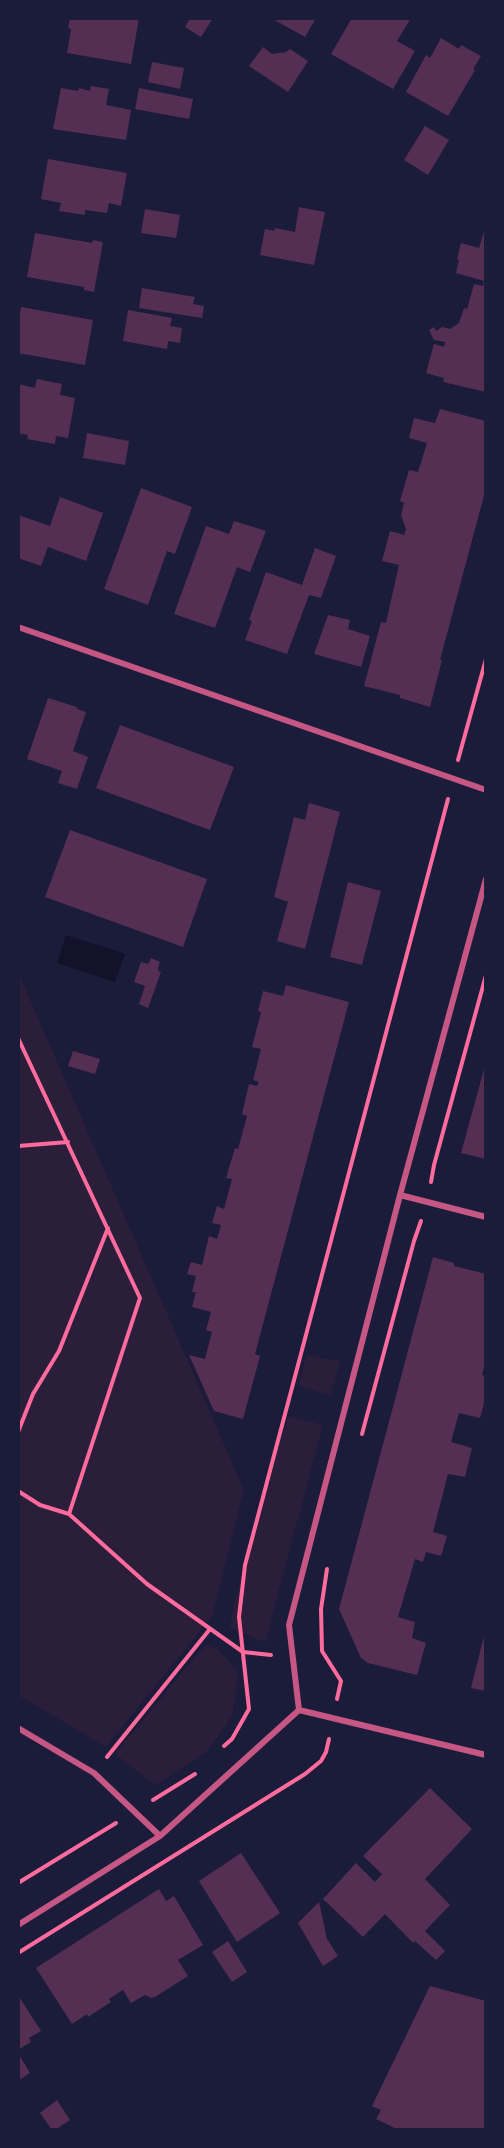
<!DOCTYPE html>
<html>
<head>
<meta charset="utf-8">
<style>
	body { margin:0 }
	#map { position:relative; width:504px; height:2148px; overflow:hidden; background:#1b1b3a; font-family:Karla,sans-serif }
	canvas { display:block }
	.frame { position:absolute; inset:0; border:20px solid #1b1b3a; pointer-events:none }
</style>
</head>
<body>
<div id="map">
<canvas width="504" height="2148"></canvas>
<div class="frame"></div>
</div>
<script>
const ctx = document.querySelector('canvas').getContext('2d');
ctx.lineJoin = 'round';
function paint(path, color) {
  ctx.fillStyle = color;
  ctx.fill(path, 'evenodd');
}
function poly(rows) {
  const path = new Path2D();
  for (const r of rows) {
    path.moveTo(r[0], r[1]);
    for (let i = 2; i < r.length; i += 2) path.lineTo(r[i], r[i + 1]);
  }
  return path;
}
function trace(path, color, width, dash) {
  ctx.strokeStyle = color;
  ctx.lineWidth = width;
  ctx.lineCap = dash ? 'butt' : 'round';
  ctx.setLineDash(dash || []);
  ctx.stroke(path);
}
paint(poly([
	[18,972,244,1490,212,1616,106,1747,18,1695],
	[307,1354,340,1362,330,1395,298,1386],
	[288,1416,323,1425,265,1642,230,1628,234,1603],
	[205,1645,218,1649,238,1672,233,1715,207,1752,155,1785,115,1754]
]), '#2a1e3b');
paint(poly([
	[66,935,125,954,115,982,57,963]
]), '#12122b');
paint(poly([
	[70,18,139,18,131,64,67,53,71,29,68,28],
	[190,18,213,18,201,37,185,27],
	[271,18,316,18,305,37],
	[352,18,411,18,397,41,415,51,393,89,331,54],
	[441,38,459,49,461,45,481,56,473,69,475,70,448,116,406,92,426,55,430,58],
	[263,47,272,54,286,52,290,49,308,61,288,92,249,66],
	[152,62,184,68,180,89,148,82],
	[91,86,109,89,106,105,131,110,126,140,53,129,61,88,78,91,79,88,90,91],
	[139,88,193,99,189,119,135,109],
	[425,126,449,140,428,175,404,160],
	[48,159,127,173,121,206,109,203,107,213,85,210,85,215,59,211,61,203,41,199],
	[299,207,325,212,314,265,260,255,265,229,274,231,275,228,295,232],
	[145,209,180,215,176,238,141,233],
	[486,225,486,392,443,382,444,378,426,373,434,344,444,347,445,342,434,340,429,330,434,327,436,331,442,327,450,329,459,323,464,308,467,309,474,284,483,286,484,281,456,273,459,260,457,259,461,243,479,248],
	[35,233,92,243,93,240,103,242,94,292,84,290,84,287,27,277],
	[142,288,195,297,193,304,204,306,202,318,139,308],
	[21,307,93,320,85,365,18,353,18,325],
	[128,310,172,318,170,326,182,328,180,343,168,341,167,349,123,341],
	[37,379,62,384,60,395,75,398,68,438,56,436,55,444,27,439,28,435,18,433,18,384,35,388],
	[440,409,486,421,486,488,440,660,442,660,430,707,400,698,400,695,364,686,381,622,386,623,399,565,382,561,390,531,404,535,406,529,401,515,404,503,400,501,409,470,418,472,427,443,409,438,414,418,435,423],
	[87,433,129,441,125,465,83,458],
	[141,488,192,507,175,554,167,551,148,605,104,589],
	[60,497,103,513,86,561,48,547,41,566,18,558,18,515,50,526],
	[234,521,266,531,250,572,237,567,215,628,174,614,206,526,229,534],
	[315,548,336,556,321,598,309,595,287,654,245,640,252,621,249,620,266,572,302,585],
	[328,615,350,620,348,629,370,636,361,667,314,654],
	[48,698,77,707,77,709,86,712,73,751,88,757,77,789,58,783,62,771,27,759],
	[120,725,234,767,210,830,96,788],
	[309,803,340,812,305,949,277,941,288,902,274,897,294,817,305,820],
	[70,830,207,879,183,947,45,897],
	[348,882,381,891,362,965,330,957],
	[151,958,160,962,158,968,159,972,161,972,148,1008,139,1004,145,986,134,982,141,962,148,964],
	[286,985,349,1002,255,1354,260,1356,243,1419,214,1411,189,1355,205,1359,212,1332,206,1330,211,1312,192,1307,196,1292,192,1292,196,1276,187,1274,191,1262,202,1265,209,1236,217,1239,221,1225,212,1223,217,1206,224,1209,232,1179,226,1178,235,1148,238,1149,247,1116,242,1114,249,1084,257,1086,259,1082,253,1080,261,1049,252,1047,261,1012,258,1011,263,991,283,996],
	[73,1051,100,1059,95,1074,68,1066],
	[486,1062,486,1159,461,1153],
	[433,1257,454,1263,454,1266,486,1274,484,1356,486,1359,482,1375,486,1376,486,1396,480,1418,459,1413,451,1442,472,1448,465,1477,448,1474,433,1532,447,1536,441,1556,426,1552,423,1562,415,1559,398,1617,415,1622,412,1638,426,1643,417,1675,368,1663,361,1658,339,1609],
	[485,1632,486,1632,486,1691,471,1688],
	[430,1788,472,1829,425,1879,450,1905,425,1931,445,1951,436,1960,415,1941,413,1943,385,1914,363,1937,323,1899,356,1863,375,1882,382,1874,363,1856],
	[241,1853,280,1913,237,1942,199,1881],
	[159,1889,166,1901,174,1896,203,1945,178,1960,188,1976,155,1997,151,1998,145,1995,131,2003,123,1990,109,1999,111,2002,88,2017,87,2014,72,2024,36,1968],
	[319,1902,327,1939,338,1956,323,1966,298,1923],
	[228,1941,247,1972,232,1982,212,1952],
	[430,1986,486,2001,486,2123,484,2130,399,2130,376,2119,381,2110,372,2106],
	[18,1995,41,2031,29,2038,31,2042,18,2050],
	[18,2053,30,2073,18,2081],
	[57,2100,70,2120,55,2130,52,2130,40,2113]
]), '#542f53');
trace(poly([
	[458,760,486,659],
	[18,1038,140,1298,69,1514],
	[18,1146,68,1142],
	[431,1182,434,1165,486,975],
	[18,1432,33,1394,59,1351,108,1228],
	[362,1434,414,1241,421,1221],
	[18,1491,40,1505,69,1514,147,1584,243,1652,271,1655],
	[327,1569,321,1609,322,1651,341,1681,337,1699],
	[224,1746,232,1739,249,1709,239,1617,245,1565,448,799],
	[107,1757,210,1629],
	[153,1800,195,1774],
	[18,1883,116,1823],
	[18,1953,305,1774,321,1761,326,1752,329,1739]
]), '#ff6b9d', 4);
trace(poly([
	[18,627,486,790],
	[400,1195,486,1217],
	[299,1710,289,1625,400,1195,486,879],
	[299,1710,486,1755],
	[18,1728,94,1773,160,1836],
	[18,1925,160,1836,299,1710]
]), '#c65784', 6);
</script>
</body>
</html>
